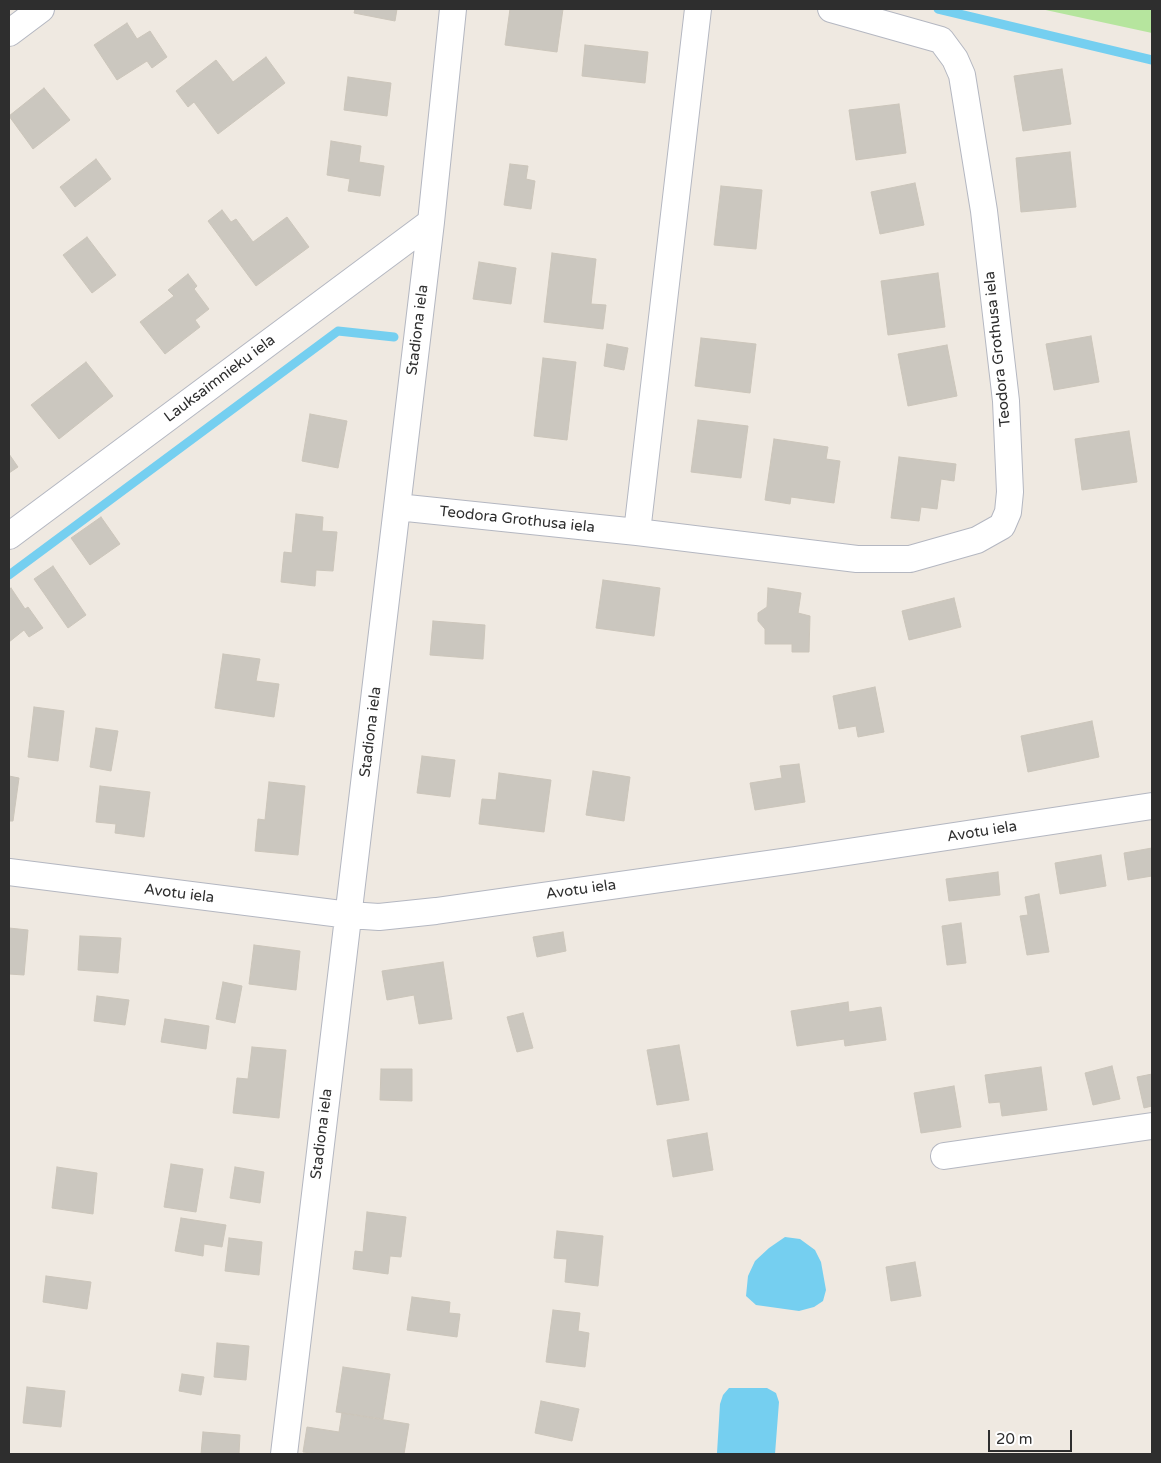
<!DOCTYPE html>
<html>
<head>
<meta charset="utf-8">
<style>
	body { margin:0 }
	#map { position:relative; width:1161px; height:1463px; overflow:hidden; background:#efe9e1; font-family:"Varela Round",sans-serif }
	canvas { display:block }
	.frame { position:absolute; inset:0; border:10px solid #2e2e2e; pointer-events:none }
	.scale { position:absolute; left:988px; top:1430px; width:84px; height:22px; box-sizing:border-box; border:2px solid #2e2e2e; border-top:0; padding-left:6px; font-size:15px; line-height:18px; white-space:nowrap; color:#2e2e2e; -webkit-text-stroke:4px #fff; paint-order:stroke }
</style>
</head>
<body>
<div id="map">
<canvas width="1161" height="1463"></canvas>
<div class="frame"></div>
<div class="scale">20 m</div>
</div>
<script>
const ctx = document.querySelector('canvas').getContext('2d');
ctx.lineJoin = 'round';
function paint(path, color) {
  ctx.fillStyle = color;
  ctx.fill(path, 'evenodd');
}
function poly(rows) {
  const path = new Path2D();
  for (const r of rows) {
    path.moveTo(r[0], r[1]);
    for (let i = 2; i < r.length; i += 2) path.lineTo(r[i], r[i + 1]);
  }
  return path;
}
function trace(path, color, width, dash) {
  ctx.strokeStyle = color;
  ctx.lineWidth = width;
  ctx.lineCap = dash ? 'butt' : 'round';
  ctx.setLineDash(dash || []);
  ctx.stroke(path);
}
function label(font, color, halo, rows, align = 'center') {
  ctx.font = font + ' "Varela Round",sans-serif';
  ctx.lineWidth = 5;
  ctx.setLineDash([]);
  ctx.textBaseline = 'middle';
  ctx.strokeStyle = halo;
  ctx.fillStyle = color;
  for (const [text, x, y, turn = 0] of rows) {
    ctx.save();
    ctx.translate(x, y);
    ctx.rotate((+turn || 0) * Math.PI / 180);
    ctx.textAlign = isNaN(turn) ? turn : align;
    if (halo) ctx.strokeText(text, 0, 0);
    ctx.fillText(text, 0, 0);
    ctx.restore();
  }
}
paint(poly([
	[1041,9,1152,9,1152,33]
]), '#b6e59e');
paint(poly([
	[785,1237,800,1239,815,1250,821,1262,826,1290,823,1301,814,1307,799,1311,756,1305,746,1296,748,1276,755,1261,769,1248],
	[729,1388,767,1388,776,1393,779,1402,775,1454,717,1453,720,1404,723,1395]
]), '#75cff0');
trace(poly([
	[938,9,1152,60],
	[9,575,338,331,394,337]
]), '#75cff0', 9);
const building = poly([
	[355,9,397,9,395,21,354,13,355,9],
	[510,9,563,9,557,52,505,45,510,9],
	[127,23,137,39,150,31,167,57,152,68,147,61,117,80,94,45,127,23],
	[585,45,648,52,645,83,582,76,585,45],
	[266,57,285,83,218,134,194,102,188,107,176,91,216,60,233,82,266,57],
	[1062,69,1071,124,1023,131,1014,76,1062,69],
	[348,77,391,83,387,116,344,110,348,77],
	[44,88,70,120,33,149,9,116,44,88],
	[899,104,906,153,856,160,849,110,899,104],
	[331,141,361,146,359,162,384,166,380,196,348,191,350,179,327,175,331,141],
	[1070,152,1076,207,1021,212,1016,158,1070,152],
	[96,159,111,179,75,207,60,187,96,159],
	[510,164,528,166,526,179,535,181,531,209,504,205,510,164],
	[915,183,924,225,880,234,871,192,915,183],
	[721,186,762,190,756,249,714,245,721,186],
	[222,210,231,222,236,219,253,242,287,217,309,247,256,286,208,221,222,210],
	[87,237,116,275,92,293,63,255,87,237],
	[552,253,596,259,591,304,606,305,603,329,544,322,552,253],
	[479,262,516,268,511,304,473,299,479,262],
	[938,273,945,327,888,335,881,281,938,273],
	[188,274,197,286,194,289,209,309,195,320,200,327,165,354,140,322,174,296,168,290,188,274],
	[1091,336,1099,382,1054,390,1046,344,1091,336],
	[701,338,756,344,750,393,695,386,701,338],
	[607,344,628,348,624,370,604,366,607,344],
	[947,345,957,396,908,406,898,354,947,345],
	[543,358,576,362,567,440,534,436,543,358],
	[86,362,113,396,59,439,31,405,86,362],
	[310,414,347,421,338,468,302,461,310,414],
	[698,420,748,426,741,478,691,472,698,420],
	[1129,431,1137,482,1082,490,1075,439,1129,431],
	[774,439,828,447,826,459,840,461,834,503,791,497,790,504,765,500,774,439],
	[9,454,18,467,9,473,9,454],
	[899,457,956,464,954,481,941,479,937,509,921,507,919,521,891,518,899,457],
	[296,514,323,517,322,531,337,532,333,571,316,570,315,586,281,582,284,552,292,553,296,514],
	[101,517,120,544,90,565,71,538,101,517],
	[53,566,86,615,68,628,34,579,53,566],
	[603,580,660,588,654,636,596,628,603,580],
	[11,588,25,609,28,607,43,628,29,637,24,630,9,642,9,590,11,588],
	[768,588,801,593,798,613,810,616,809,652,792,652,792,644,765,644,765,629,758,621,758,613,767,607,768,588],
	[954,598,961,627,909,640,902,611,954,598],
	[433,621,485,625,483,659,430,655,433,621],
	[223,654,260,659,256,681,279,684,274,717,215,708,223,654],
	[875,687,884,732,858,737,856,726,839,729,833,696,875,687],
	[34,707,64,711,58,761,28,757,34,707],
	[1092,721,1099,757,1028,772,1021,736,1092,721],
	[96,728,118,731,111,771,90,767,96,728],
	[422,756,455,760,450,797,417,793,422,756],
	[799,764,805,802,755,810,750,783,782,778,780,766,799,764],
	[593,771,630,777,624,821,586,815,593,771],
	[499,773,551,780,544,832,479,824,482,799,496,800,499,773],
	[9,776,19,778,13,821,9,821,9,776],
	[269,782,305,786,298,855,255,851,258,819,265,820,269,782],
	[100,786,150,792,144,837,115,833,116,824,96,822,100,786],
	[1152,848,1152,876,1128,880,1124,853,1152,848],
	[1101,855,1106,886,1060,894,1055,863,1101,855],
	[998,872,1000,895,949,901,946,879,998,872],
	[1039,894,1049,952,1027,955,1020,916,1028,915,1025,897,1039,894],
	[961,923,966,963,947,965,942,926,961,923],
	[9,928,28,930,24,975,9,974,9,928],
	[563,932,566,951,537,957,533,937,563,932],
	[80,936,121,938,118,973,78,970,80,936],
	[254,945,300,951,296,990,249,984,254,945],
	[443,962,452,1019,419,1024,414,995,387,1000,382,971,443,962],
	[223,982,242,986,235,1023,216,1019,223,982],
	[97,996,129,1000,125,1025,94,1021,97,996],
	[848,1002,849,1012,881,1007,886,1040,845,1046,844,1039,797,1046,791,1011,848,1002],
	[523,1013,533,1048,517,1052,507,1017,523,1013],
	[165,1019,209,1026,206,1049,161,1042,165,1019],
	[679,1045,689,1100,657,1105,647,1050,679,1045],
	[252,1047,286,1050,279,1118,233,1113,237,1078,248,1079,252,1047],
	[1112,1066,1120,1099,1093,1105,1085,1073,1112,1066],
	[1041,1067,1047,1110,1002,1116,1000,1102,989,1103,985,1075,1041,1067],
	[381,1069,412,1069,412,1101,380,1100,381,1069],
	[1152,1074,1152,1106,1144,1108,1137,1077,1152,1074],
	[954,1086,961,1127,921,1133,914,1093,954,1086],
	[707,1133,713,1170,673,1177,667,1140,707,1133],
	[171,1164,203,1169,196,1212,164,1207,171,1164],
	[57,1167,97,1173,93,1214,52,1208,57,1167],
	[235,1167,264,1172,260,1203,230,1198,235,1167],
	[367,1212,406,1217,401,1257,390,1256,388,1274,353,1269,355,1251,363,1252,367,1212],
	[181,1218,226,1225,222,1247,204,1244,203,1256,175,1251,181,1218],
	[557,1231,603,1236,598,1286,565,1282,567,1259,554,1258,557,1231],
	[229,1238,262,1242,259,1275,225,1271,229,1238],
	[915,1262,921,1296,891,1301,886,1267,915,1262],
	[46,1276,91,1282,87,1309,43,1302,46,1276],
	[412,1297,450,1302,449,1313,460,1314,457,1337,407,1330,412,1297],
	[553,1310,580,1313,578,1331,589,1333,585,1367,546,1362,553,1310],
	[217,1343,249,1346,246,1380,214,1377,217,1343],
	[343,1367,390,1374,383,1419,336,1412,343,1367],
	[182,1374,204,1377,201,1395,179,1391,182,1374],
	[27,1387,65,1391,61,1427,23,1423,27,1387],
	[541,1401,579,1409,572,1441,535,1433,541,1401],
	[342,1413,409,1424,404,1454,319,1454,303,1452,307,1427,339,1432,342,1413],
	[203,1432,240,1435,239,1454,201,1454,203,1432]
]);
paint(building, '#cbc7bf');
trace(building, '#cbc5ba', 1);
const street = poly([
	[9,33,41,9],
	[397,507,637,532,857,559,910,559,977,540,1002,526,1008,512,1010,492,1006,401,984,211,962,75,955,59,941,40,831,9],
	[637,532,698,9],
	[9,536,431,222],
	[9,872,349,915,379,917,436,911,795,860,1152,806],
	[944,1156,1152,1126],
	[284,1454,431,222,453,9]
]);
trace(street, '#b4b7c1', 28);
trace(street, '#fff', 26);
label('15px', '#2e2e2e', '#fff', [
	["Stadiona iela",418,330,-83],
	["Teodora Grothusa iela",998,349,-96],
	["Lauksaimnieku iela",220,379,-37],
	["Teodora Grothusa iela",517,520,6],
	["Stadiona iela",371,732,-83],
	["Avotu iela",982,832,-9],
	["Avotu iela",581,890,-8],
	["Avotu iela",179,894,7],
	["Stadiona iela",322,1134,-83]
]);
</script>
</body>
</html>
